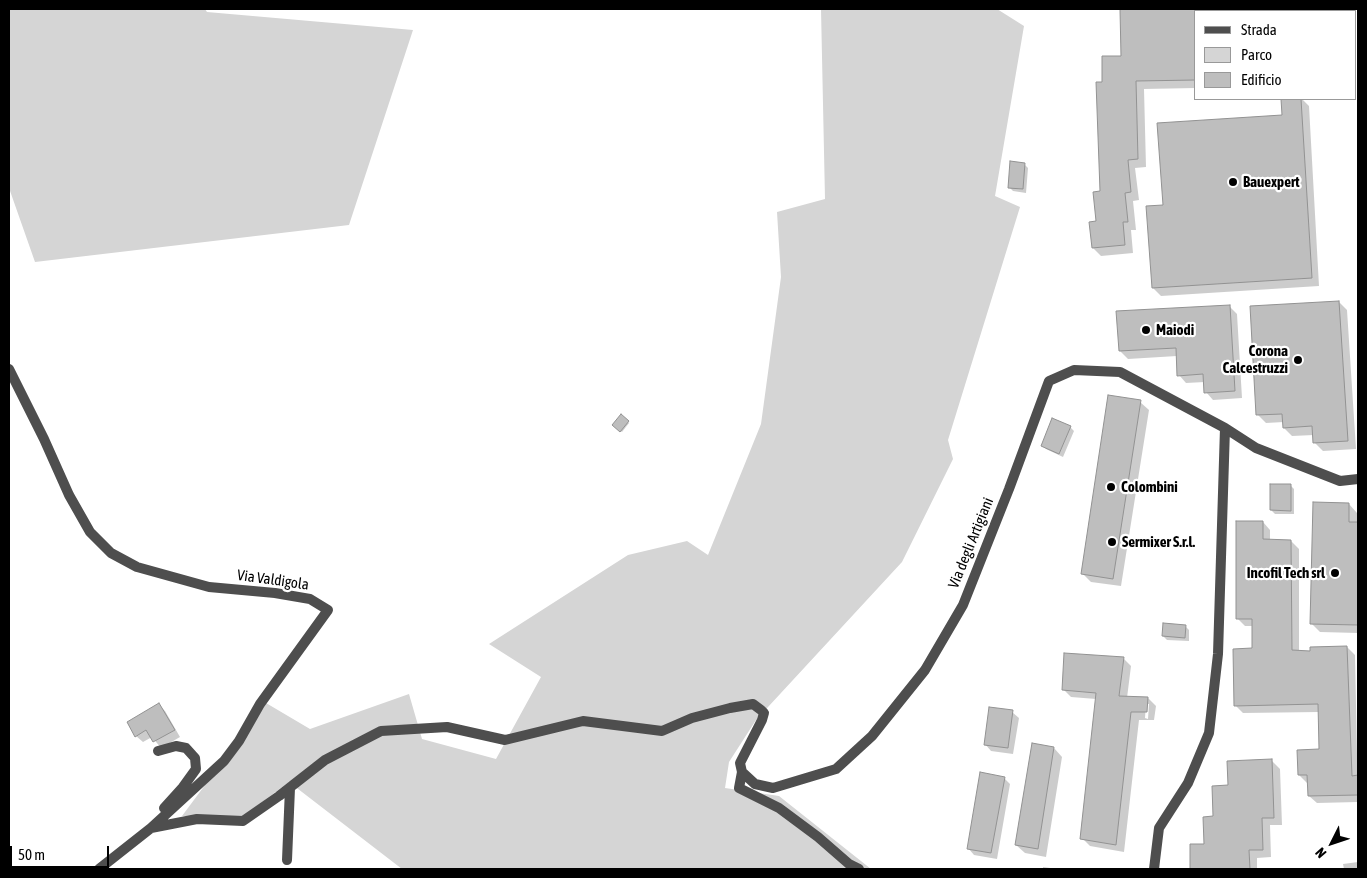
<!DOCTYPE html>
<html>
<head>
<meta charset="utf-8">
<style>
	body { margin:0 }
	#map { position:relative; width:1367px; height:878px; overflow:hidden; background:#fff; font-family:"Asap Condensed",sans-serif }
	canvas { display:block }
	.frame { position:absolute; inset:0; border:10px solid #000; pointer-events:none }
	.legend { position:absolute; left:1194px; top:10px; width:162px; height:90px; box-sizing:border-box; background:#fff; border:1px solid #999; margin:0; padding:6px 9px; list-style:none; font-size:15px; color:#000 }
	.legend li { display:flex; align-items:center; gap:10px; height:25px }
	.legend b { width:25px; border:1px solid #999 }
	.north { position:absolute; left:1307px; top:818px; width:50px; height:50px; -webkit-text-stroke:4px #fff; paint-order:stroke; rotate:229deg; font-size:14px; font-weight:700; line-height:20px; text-align:center; color:#000 }
	.north::after { content:''; display:block; margin:auto; width:18px; height:22px; background:#000; clip-path:polygon(50% 0,100% 100%,50% 72%,0 100%) }
	.scale { position:absolute; left:10px; top:846px; width:99px; height:22px; box-sizing:border-box; border:2px solid #000; border-top:0; padding-left:6px; font-size:15px; line-height:18px; white-space:nowrap; color:#000; -webkit-text-stroke:4px #fff; paint-order:stroke }
</style>
</head>
<body>
<div id="map">
<canvas width="1367" height="878"></canvas>
<div class="frame"></div>
<ul class="legend">
<li><b style="height:6px;background:#4e4e4e"></b>Strada</li>
<li><b style="height:14px;background:#d5d5d5"></b>Parco</li>
<li><b style="height:14px;background:#bebebe"></b>Edificio</li>
</ul>
<div class="north">N</div>
<div class="scale">50 m</div>
</div>
<script>
const ctx = document.querySelector('canvas').getContext('2d');
ctx.lineJoin = 'round';
function paint(path, color) {
  ctx.fillStyle = color;
  ctx.fill(path, 'evenodd');
}
function poly(rows) {
  const path = new Path2D();
  for (const r of rows) {
    path.moveTo(r[0], r[1]);
    for (let i = 2; i < r.length; i += 2) path.lineTo(r[i], r[i + 1]);
  }
  return path;
}
function trace(path, color, width, dash) {
  ctx.strokeStyle = color;
  ctx.lineWidth = width;
  ctx.lineCap = dash ? 'butt' : 'round';
  ctx.setLineDash(dash || []);
  ctx.stroke(path);
}
function label(font, color, halo, rows, align = 'center') {
  ctx.font = font + ' "Asap Condensed",sans-serif';
  ctx.lineWidth = 4.5;
  ctx.setLineDash([]);
  ctx.textBaseline = 'middle';
  ctx.strokeStyle = halo;
  ctx.fillStyle = color;
  for (const [text, x, y, turn = 0] of rows) {
    ctx.save();
    ctx.translate(x, y);
    ctx.rotate((+turn || 0) * Math.PI / 180);
    ctx.textAlign = isNaN(turn) ? turn : align;
    if (halo) ctx.strokeText(text, 0, 0);
    ctx.fillText(text, 0, 0);
    ctx.restore();
  }
}
paint(poly([
	[9,9,205,9,207,12,413,30,349,225,35,262,9,188],
	[821,9,997,9,1024,26,995,196,1020,207,948,440,953,459,902,562,756,720,729,762,725,788,779,796,871,869,402,869,289,782,242,817,182,816,266,703,310,729,409,694,422,739,496,759,541,677,489,644,628,555,687,541,708,555,761,424,781,277,777,212,825,199]
]), '#d5d5d5');
paint(poly([
	[1121,9,1216,9,1216,11,1196,11,1196,88,1144,89,1146,167,1135,168,1139,200,1133,201,1136,230,1131,230,1133,253,1101,256,1093,248,1102,192,1104,83,1122,57],
	[1248,9,1341,9,1341,11,1248,11],
	[1282,99,1302,99,1309,106,1319,286,1161,296,1153,288,1164,206,1283,116],
	[1024,164,1028,168,1026,193,1013,191,1009,187],
	[1339,302,1347,310,1356,449,1323,451,1314,442,1314,435,1292,436,1284,428,1284,422,1266,423,1258,415],
	[1229,306,1237,314,1242,398,1213,400,1206,392,1205,382,1186,383,1179,375,1177,356,1128,359,1120,351],
	[1140,402,1149,410,1121,586,1091,582,1082,573],
	[621,416,629,423,622,432,613,425],
	[1070,427,1074,431,1063,457,1046,449,1042,445],
	[1290,485,1294,489,1294,514,1275,514,1271,510],
	[1349,504,1357,513,1357,524,1358,524,1358,633,1320,632,1312,624],
	[1263,522,1270,530,1270,541,1291,541,1299,549,1299,652,1311,652,1347,647,1355,655,1358,802,1317,803,1309,796,1309,783,1307,783,1299,775,1320,751,1319,712,1243,713,1236,706,1253,650,1253,626,1245,626,1237,618],
	[1185,626,1189,630,1189,641,1167,640,1163,636],
	[1123,658,1131,666,1127,698,1148,698,1156,706,1154,720,1139,720,1124,852,1090,846,1082,838,1096,699,1071,697,1063,689],
	[1146,704,1149,704,1148,719,1145,718],
	[159,705,165,711,180,737,161,748,152,737,143,742,136,736],
	[1012,712,1019,718,1013,754,991,751,985,744],
	[1054,748,1062,757,1046,857,1025,853,1016,845],
	[1272,761,1280,769,1282,825,1270,825,1271,857,1257,858,1257,869,1192,869,1191,846,1205,845,1214,818,1229,786],
	[1004,778,1010,784,997,859,974,855,968,848],
	[1358,862,1358,869,1344,869,1343,864],
	[1043,867,1058,869,1043,869]
]), '#0003');
const building = poly([
	[1120,9,1196,9,1196,80,1136,81,1138,159,1128,160,1131,192,1125,193,1128,222,1123,222,1125,245,1092,248,1089,222,1096,221,1093,192,1100,191,1096,82,1102,82,1102,56,1121,56,1120,9],
	[1281,99,1301,99,1312,278,1152,288,1146,206,1163,205,1157,123,1282,115,1281,99],
	[1010,161,1025,163,1023,189,1008,188,1010,161],
	[1339,301,1348,441,1313,443,1312,426,1283,428,1282,414,1256,415,1250,306,1339,301],
	[1230,305,1235,391,1204,393,1203,374,1177,376,1176,348,1119,351,1116,311,1230,305],
	[1108,395,1141,400,1113,579,1081,574,1108,395],
	[621,414,629,421,620,432,612,425,621,414],
	[1052,418,1071,426,1059,454,1041,446,1052,418],
	[1270,484,1291,484,1291,511,1270,510,1270,484],
	[1313,502,1349,503,1349,522,1358,522,1358,625,1310,624,1313,502],
	[1236,521,1263,521,1263,539,1291,540,1292,650,1310,651,1310,647,1347,646,1352,776,1358,775,1358,795,1308,796,1307,775,1298,775,1297,750,1319,749,1318,704,1234,706,1233,649,1252,648,1252,619,1236,619,1236,521],
	[1163,623,1186,625,1185,638,1162,636,1163,623],
	[1064,653,1124,657,1119,696,1148,697,1147,712,1131,712,1116,845,1080,839,1096,693,1062,690,1064,653],
	[159,703,175,730,153,742,146,730,135,737,127,722,159,703],
	[989,707,1013,710,1008,748,984,745,989,707],
	[1032,743,1054,747,1038,849,1015,845,1032,743],
	[1272,759,1274,818,1262,818,1263,850,1249,850,1250,869,1190,869,1190,844,1204,844,1203,817,1213,816,1212,786,1228,785,1227,761,1272,759],
	[980,772,1005,777,991,853,967,849,980,772]
]);
paint(building, '#bebebe');
trace(building, '#929292', 1);
trace(poly([
	[9,369,44,439,69,495,90,532,111,553,137,567,209,587,275,593,310,599,328,610,260,704,239,741,224,761,151,828,99,869],
	[158,751,176,746,186,748,195,758,196,769,183,787,164,808],
	[742,772,755,784,773,788,836,769,872,736,925,670,963,605,1009,489,1049,381,1074,370,1120,372,1225,428,1256,448,1340,481,1358,479],
	[151,828,197,819,243,821,279,796,325,760,381,731,447,727,505,740,583,721,662,731,692,718,730,708,753,704,761,710,764,713,762,720,740,763,742,772,739,788,779,808,818,837,849,864,859,869],
	[287,860,290,788],
	[1154,869,1159,828,1188,783,1209,733,1218,654,1225,428]
]), '#4e4e4e', 10);
for (const [x, y, r, color] of [
	[1233,182,5,"#000"],
	[1146,330,5,"#000"],
	[1298,360,5,"#000"],
	[1111,487,5,"#000"],
	[1112,542,5,"#000"],
	[1335,573,5,"#000"]
]) {
  const dot = new Path2D();
  dot.arc(x, y, r, 0, 2 * Math.PI);
  ctx.fillStyle = color;
  ctx.fill(dot);
  trace(dot, '#fff', 2);
}
label('bold 15px', '#000', '#fff', [
	["Bauexpert",1243,182],
	["Maiodi",1156,330],
	["Corona",1288,351,"right"],
	["Calcestruzzi",1288,368,"right"],
	["Colombini",1121,487],
	["Sermixer S.r.l.",1122,542],
	["Incofil Tech srl",1325,573,"right"]
], 'left');
label('15px', '#000', '#fff', [
	["Via degli Artigiani",971,543,-68],
	["Via Valdigola",273,580,8]
]);
</script>
</body>
</html>
